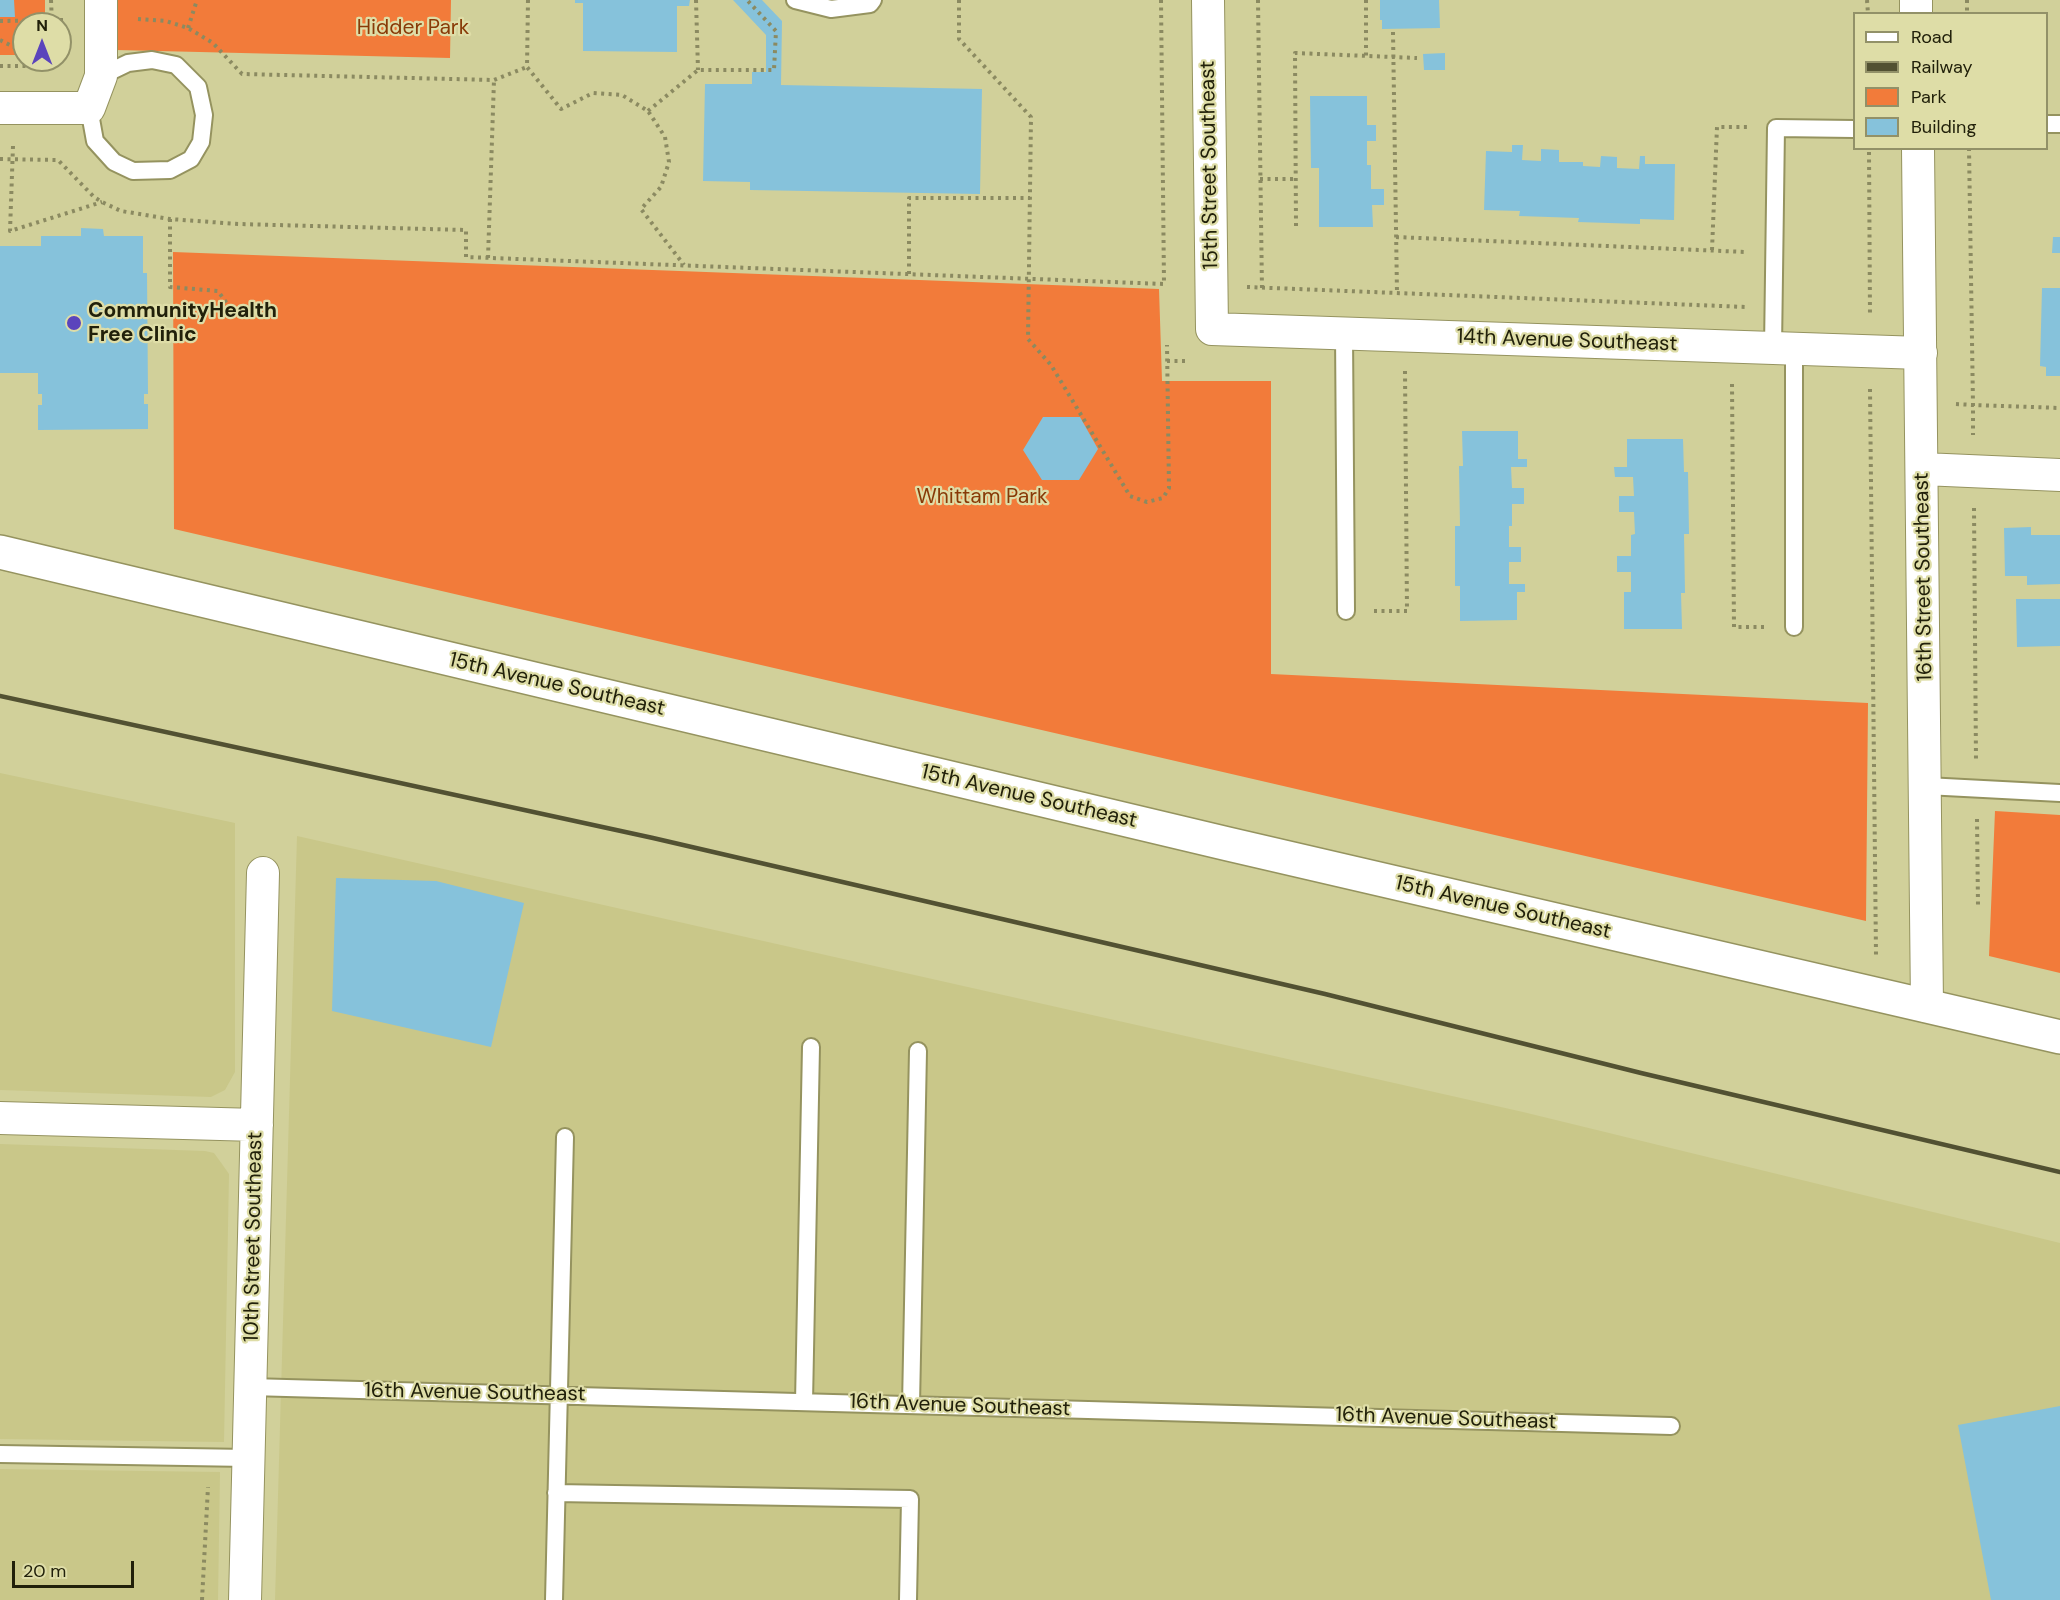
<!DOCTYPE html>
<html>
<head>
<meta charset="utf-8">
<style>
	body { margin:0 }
	#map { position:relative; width:2060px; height:1600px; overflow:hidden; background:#d1d09a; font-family:"DM Sans",sans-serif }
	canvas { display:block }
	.legend { position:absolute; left:1853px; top:12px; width:195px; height:138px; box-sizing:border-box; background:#dedda7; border:2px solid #929168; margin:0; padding:8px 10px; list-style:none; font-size:18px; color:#21200a }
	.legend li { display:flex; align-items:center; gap:12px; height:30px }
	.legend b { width:30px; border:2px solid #929168 }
	.north { position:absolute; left:12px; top:12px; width:60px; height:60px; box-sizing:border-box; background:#dedda7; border:2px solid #929168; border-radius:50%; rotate:0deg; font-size:16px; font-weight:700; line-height:24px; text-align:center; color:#21200a }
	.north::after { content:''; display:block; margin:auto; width:21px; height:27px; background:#5b44bc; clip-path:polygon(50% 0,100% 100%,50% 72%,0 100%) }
	.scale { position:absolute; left:12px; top:1561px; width:122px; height:27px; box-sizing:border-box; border:3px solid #21200a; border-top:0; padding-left:8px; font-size:18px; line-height:21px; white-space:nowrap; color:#21200a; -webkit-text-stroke:4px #dedda7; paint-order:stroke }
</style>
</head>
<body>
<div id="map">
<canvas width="2060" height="1600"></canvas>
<ul class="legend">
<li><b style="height:8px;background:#fff"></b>Road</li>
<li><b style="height:8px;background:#525132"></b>Railway</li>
<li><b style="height:16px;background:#f27b3a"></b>Park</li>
<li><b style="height:16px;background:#86c2db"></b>Building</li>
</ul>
<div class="north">N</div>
<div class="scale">20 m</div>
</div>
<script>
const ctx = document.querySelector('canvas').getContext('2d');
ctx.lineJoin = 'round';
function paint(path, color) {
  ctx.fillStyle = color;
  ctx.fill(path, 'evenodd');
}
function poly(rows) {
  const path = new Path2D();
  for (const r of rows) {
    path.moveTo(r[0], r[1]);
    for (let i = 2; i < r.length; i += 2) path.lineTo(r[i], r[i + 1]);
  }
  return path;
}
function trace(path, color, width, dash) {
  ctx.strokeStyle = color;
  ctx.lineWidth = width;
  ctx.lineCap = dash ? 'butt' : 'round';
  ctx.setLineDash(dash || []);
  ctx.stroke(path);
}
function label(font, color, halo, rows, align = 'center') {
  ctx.font = font + ' "DM Sans",sans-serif';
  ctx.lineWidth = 4.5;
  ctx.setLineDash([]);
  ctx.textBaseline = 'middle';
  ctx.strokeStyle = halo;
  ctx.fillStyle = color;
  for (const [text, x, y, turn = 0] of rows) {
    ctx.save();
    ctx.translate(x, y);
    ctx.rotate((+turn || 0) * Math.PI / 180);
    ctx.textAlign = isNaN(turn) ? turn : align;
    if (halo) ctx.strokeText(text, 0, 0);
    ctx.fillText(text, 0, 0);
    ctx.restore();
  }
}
paint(poly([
	[0,773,235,823,235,1072,225,1090,211,1097,0,1090],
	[297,836,1523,1112,2060,1243,2060,1600,275,1600],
	[0,1144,205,1151,214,1153,222,1164,229,1174,224,1442,0,1439],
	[0,1469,220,1472,218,1600,0,1600]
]), '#c9c789');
paint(poly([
	[0,0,45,0,45,24,24,24,24,55,0,55],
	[118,0,451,0,450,58,116,50],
	[173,252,1159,289,1162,381,1271,381,1271,674,1868,703,1866,921,174,529],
	[1995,811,2060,815,2060,973,1989,956]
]), '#f27b3a');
paint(poly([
	[0,0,14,0,15,17,0,17],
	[575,0,690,0,689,6,677,6,677,52,583,51,583,3,575,3],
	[733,0,762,0,782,21,781,85,982,89,980,194,750,190,750,182,703,181,705,84,752,84,752,72,766,72,766,35],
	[1380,0,1439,0,1440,28,1382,29,1382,20,1380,20],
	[1445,53,1445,70,1424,70,1423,54],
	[1310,96,1367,96,1367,125,1376,125,1376,141,1367,141,1367,165,1371,165,1371,189,1384,189,1384,205,1372,205,1373,227,1319,227,1319,168,1311,168],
	[1512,145,1523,145,1522,160,1541,161,1541,149,1559,150,1559,162,1583,162,1583,166,1600,167,1601,156,1617,157,1617,168,1639,169,1640,156,1645,156,1645,164,1675,164,1674,220,1640,219,1640,224,1578,222,1579,218,1519,216,1520,211,1484,210,1486,151,1512,152],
	[81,228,103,229,104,236,143,236,143,273,147,273,148,394,144,394,144,404,148,404,148,429,38,430,38,405,42,405,42,394,38,394,38,373,0,373,0,246,41,246,41,236,81,236],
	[2053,237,2060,237,2060,253,2052,253],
	[2042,288,2060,288,2060,376,2046,376,2046,367,2040,366],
	[1043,417,1080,417,1098,449,1079,480,1042,480,1023,450],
	[1462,431,1518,431,1518,459,1527,459,1527,467,1511,467,1512,488,1524,488,1524,504,1512,504,1512,526,1509,526,1509,547,1521,547,1521,562,1509,562,1509,584,1525,584,1525,592,1517,592,1517,620,1460,621,1460,586,1455,586,1455,526,1460,526,1459,466,1463,466],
	[1627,439,1683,439,1684,472,1688,472,1689,534,1684,534,1685,593,1681,593,1682,629,1624,629,1624,592,1631,592,1631,572,1617,572,1617,556,1631,556,1631,535,1635,534,1634,512,1619,512,1619,496,1634,496,1633,477,1615,477,1614,467,1627,467],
	[2031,527,2031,535,2060,535,2060,584,2027,585,2027,576,2005,576,2004,528],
	[2016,599,2060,599,2060,646,2017,647],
	[336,878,436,881,524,903,491,1047,332,1011],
	[2060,1406,2060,1600,1991,1600,1958,1425]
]), '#86c2db');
const service = poly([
	[795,0,831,9,870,4,873,0],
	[89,108,95,141,114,162,133,171,170,170,191,159,201,142,204,115,198,87,176,65,152,60,128,63,101,76],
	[2046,124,2060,124],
	[1344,333,1346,611],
	[1773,348,1776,128,1854,129],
	[1794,627,1794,349],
	[1926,786,2060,793],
	[250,1387,1671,1426],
	[804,1402,811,1047],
	[911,1405,918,1051],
	[0,1454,248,1458],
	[556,1493,910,1499,908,1600],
	[554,1600,565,1137]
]);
const minor = poly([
	[1208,0,1212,329,1921,353],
	[1916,0,1916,14],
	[0,108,89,108,101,76,101,0],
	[1918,148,1927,1006],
	[1923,469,2060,475],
	[0,1118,257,1125],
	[245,1600,263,873]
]);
const tertiary = poly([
	[0,552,1228,844,2060,1037]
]);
trace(service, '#95935f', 20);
trace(minor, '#95935f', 34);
trace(tertiary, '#95935f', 36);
trace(poly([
	[51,0,52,24],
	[528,0,527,67,561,109,593,93,622,95,648,111,665,137,669,162,661,187,641,209,684,265],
	[696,0,698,70],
	[959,0,959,39,1031,117,1028,339,1051,365,1130,496,1147,502,1163,498,1169,488,1167,345],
	[1258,0,1262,290],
	[1366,0,1366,56],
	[1867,0,1868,14],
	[1967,0,1967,14],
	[138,19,166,21,188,28,213,43,242,74,494,80,527,67],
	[0,21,65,20],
	[188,28,197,0],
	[1393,32,1397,293],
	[0,40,24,52],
	[40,60,50,65],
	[0,66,52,66,52,60],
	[648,111,698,70,774,70,776,31,747,0],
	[13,146,10,231,102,202],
	[1969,148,1973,405,2060,408],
	[1869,152,1870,316],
	[0,159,58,160,94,197,102,202,121,211,170,219,238,224,466,230,466,257,1164,284,1161,0],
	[1260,179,1296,179],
	[170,219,170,287,218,291,228,305],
	[1296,226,1295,53,1417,58],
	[1396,237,1746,252],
	[1712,250,1717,127,1748,127],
	[488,258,494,80],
	[909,274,909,198,1030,198],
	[1247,287,1746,307],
	[1167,361,1185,361],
	[1732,384,1734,627,1766,627],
	[1870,389,1876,955],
	[1956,404,1973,405,1973,435],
	[1974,508,1976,760],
	[1374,611,1407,611,1405,371],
	[1977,819,1978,905],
	[202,1600,208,1487]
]), '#8b8a61', 4, [3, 4.5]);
trace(service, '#fff', 16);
trace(minor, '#fff', 32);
trace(tertiary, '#fff', 33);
trace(poly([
	[0,696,653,838,1325,994,1641,1073,2060,1172]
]), '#525132', 4.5);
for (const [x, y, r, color] of [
	[74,323,8,"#5b44bc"]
]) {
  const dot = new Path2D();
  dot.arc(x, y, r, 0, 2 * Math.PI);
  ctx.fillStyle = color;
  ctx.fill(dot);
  trace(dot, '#dedda7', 2);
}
label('21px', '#883a07', '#dedda7', [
	["Hidder Park",413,28],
	["Whittam Park",982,497]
]);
label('21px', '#21200a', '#dedda7', [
	["15th Street Southeast",1210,165,-91],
	["14th Avenue Southeast",1567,341,2],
	["16th Street Southeast",1924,577,-91],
	["15th Avenue Southeast",557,685,13],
	["15th Avenue Southeast",1029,797,13],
	["15th Avenue Southeast",1503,908,13],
	["10th Street Southeast",254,1237,-89],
	["16th Avenue Southeast",475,1393,1],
	["16th Avenue Southeast",960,1406,2],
	["16th Avenue Southeast",1446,1419,2]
]);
label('bold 21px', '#21200a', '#dedda7', [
	["CommunityHealth",88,311],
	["Free Clinic",88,335]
], 'left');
</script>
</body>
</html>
